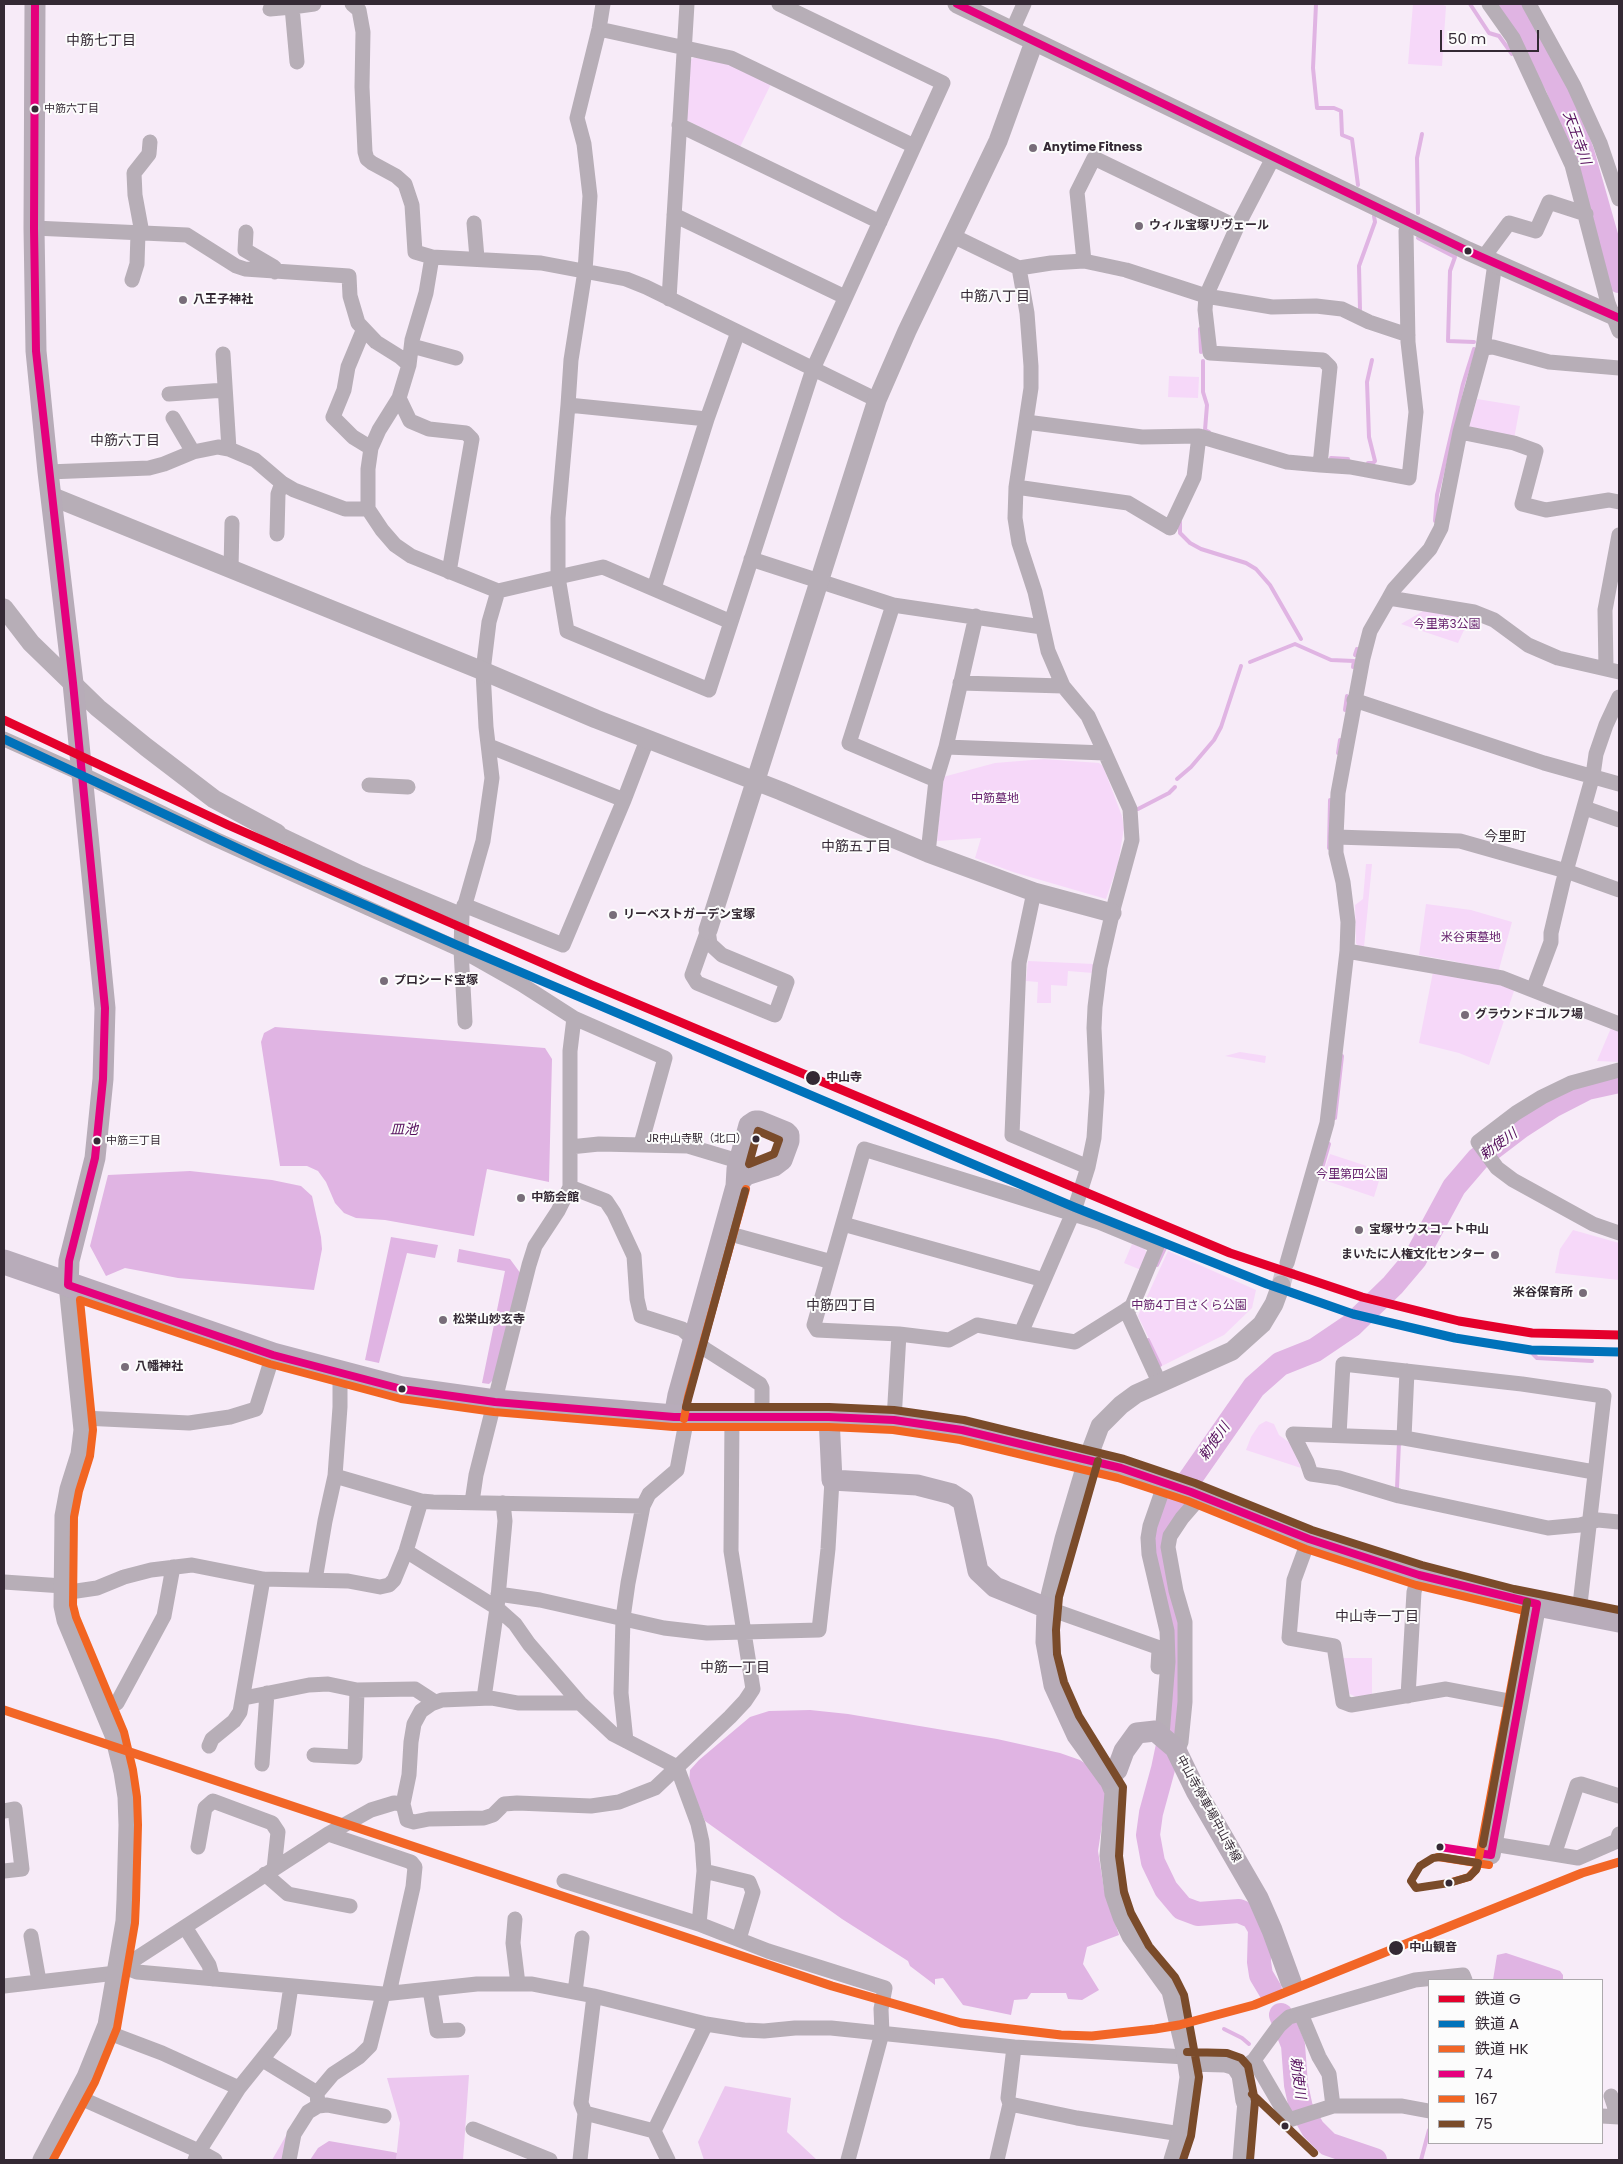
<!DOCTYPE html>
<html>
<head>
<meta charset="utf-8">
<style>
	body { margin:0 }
	#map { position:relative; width:1623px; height:2164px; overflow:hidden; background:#f7ebf8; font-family:Poppins,"Noto Sans JP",sans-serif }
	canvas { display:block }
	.frame { position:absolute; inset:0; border:5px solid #342934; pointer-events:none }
	.legend { position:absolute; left:1428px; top:1979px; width:175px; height:165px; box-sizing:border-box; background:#fcfcfc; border:1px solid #aca8ac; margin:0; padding:6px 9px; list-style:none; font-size:15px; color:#342934 }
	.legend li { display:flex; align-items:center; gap:10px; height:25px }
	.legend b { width:25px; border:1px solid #aca8ac }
	.scale { position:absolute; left:1440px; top:30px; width:99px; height:22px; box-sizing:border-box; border:2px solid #342934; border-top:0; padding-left:6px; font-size:15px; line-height:18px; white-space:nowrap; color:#342934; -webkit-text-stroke:4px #fcfcfc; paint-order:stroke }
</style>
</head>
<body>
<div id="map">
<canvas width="1623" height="2164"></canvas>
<div class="frame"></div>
<ul class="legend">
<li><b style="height:6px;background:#e4002b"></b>鉄道 G</li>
<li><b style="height:6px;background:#0072ba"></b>鉄道 A</li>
<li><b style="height:6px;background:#f26627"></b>鉄道 HK</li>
<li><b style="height:6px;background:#e5007d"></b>74</li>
<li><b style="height:6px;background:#f26522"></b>167</li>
<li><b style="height:6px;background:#7a4b2a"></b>75</li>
</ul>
<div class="scale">50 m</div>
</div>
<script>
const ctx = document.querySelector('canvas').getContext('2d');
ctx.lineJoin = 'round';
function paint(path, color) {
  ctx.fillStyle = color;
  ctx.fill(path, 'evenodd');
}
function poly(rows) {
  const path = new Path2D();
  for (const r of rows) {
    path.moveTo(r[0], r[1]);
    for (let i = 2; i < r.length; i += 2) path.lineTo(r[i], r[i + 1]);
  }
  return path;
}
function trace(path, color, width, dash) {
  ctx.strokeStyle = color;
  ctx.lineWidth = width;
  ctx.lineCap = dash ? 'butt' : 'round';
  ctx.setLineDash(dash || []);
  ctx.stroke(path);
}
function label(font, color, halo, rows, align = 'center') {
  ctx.font = font + ' Poppins,"Noto Sans JP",sans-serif';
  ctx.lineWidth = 4;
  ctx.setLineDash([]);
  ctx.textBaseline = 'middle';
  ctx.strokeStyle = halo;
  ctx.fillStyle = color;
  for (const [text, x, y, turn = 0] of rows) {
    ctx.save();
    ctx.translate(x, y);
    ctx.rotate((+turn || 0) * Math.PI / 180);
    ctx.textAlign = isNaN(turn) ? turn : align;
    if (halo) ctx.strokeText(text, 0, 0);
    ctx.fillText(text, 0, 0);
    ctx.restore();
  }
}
paint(poly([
	[1413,4,1440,4,1446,6,1442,66,1408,64],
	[695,57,730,64,771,84,740,147,686,120,688,61],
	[1169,376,1199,377,1198,398,1168,397],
	[1477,399,1520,406,1514,439,1468,431],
	[1430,607,1471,615,1458,643,1401,624],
	[1044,759,1099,763,1103,766,1122,816,1124,828,1118,864,1106,899,1013,872,975,858,981,838,937,841,943,777,995,763],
	[1366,864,1372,864,1364,947,1358,946,1356,943,1355,905,1363,899],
	[1426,904,1471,910,1512,922,1498,973,1453,961,1419,955],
	[1028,961,1094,964,1093,973,1068,971,1067,986,1051,985,1051,1003,1037,1003,1038,982,1026,981],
	[1433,972,1515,988,1489,1065,1459,1053,1419,1043],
	[1611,1028,1619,1032,1619,1062,1597,1061],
	[1240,1052,1266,1056,1265,1063,1225,1056],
	[1330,1154,1382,1171,1374,1197,1321,1179],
	[1573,1230,1619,1243,1619,1280,1555,1273,1560,1249],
	[1132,1244,1144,1248,1147,1254,1141,1270,1124,1263],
	[1168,1251,1256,1290,1252,1308,1224,1335,1162,1366,1138,1316],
	[1266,1421,1274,1424,1279,1435,1290,1443,1301,1468,1246,1450,1251,1437,1259,1425],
	[1342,1658,1372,1658,1372,1696,1358,1698,1348,1693]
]), '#f6d8f9');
paint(poly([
	[469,2075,463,2160,396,2160,400,2123,387,2078],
	[725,2086,791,2098,787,2132,817,2160,704,2160,698,2142],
	[287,2134,284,2160,272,2160]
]), '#ecc7ef');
paint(poly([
	[275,1027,545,1048,552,1059,549,1182,487,1169,474,1236,385,1220,356,1218,344,1213,335,1203,326,1182,318,1171,307,1166,280,1166,261,1042,264,1033],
	[190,1171,272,1180,301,1186,312,1196,321,1237,322,1249,314,1290,178,1278,125,1268,106,1276,90,1246,108,1175],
	[391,1237,438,1245,435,1258,407,1253,379,1363,365,1360],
	[459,1249,510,1259,521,1274,493,1380,489,1384,482,1383,505,1271,457,1262],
	[810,1710,848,1714,997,1739,1060,1753,1080,1760,1095,1770,1104,1789,1106,1799,1098,1851,1104,1889,1119,1935,1087,1947,1083,1964,1099,1990,1082,2000,1068,1999,1066,1993,1031,1993,1027,1999,1014,2000,1011,2015,963,2005,943,1978,935,1979,935,1985,910,1966,908,1961,842,1919,705,1821,689,1784,690,1770,699,1760,750,1717,769,1711],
	[1506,1953,1560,1971,1563,1975,1563,1980,1493,1980,1497,1955],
	[329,2141,393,2152,397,2153,396,2160,310,2160,318,2148]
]), '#e0b4e3');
trace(poly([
	[1316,4,1313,68,1317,108,1334,108,1341,111,1342,135,1352,139,1358,185],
	[1470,4,1489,33,1499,36,1512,54],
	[1418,213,1417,158,1422,134],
	[1418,238,1455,257,1450,271,1448,341,1474,342],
	[1360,310,1359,266,1375,222,1374,216],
	[1200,329,1201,352],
	[1203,361,1203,392,1207,405,1205,430,1209,432],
	[1331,458,1348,459],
	[1368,463,1373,463,1375,461,1369,437,1367,382,1372,360],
	[1435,521,1437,495,1463,384,1474,349],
	[1180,522,1180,533,1190,543,1201,549,1246,563,1256,569,1270,585,1301,639],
	[1355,655,1357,649],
	[1250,662,1295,644,1331,660,1354,661,1353,667],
	[1345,710,1347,696],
	[1338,753,1340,740],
	[1177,779,1191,767,1214,740,1221,727,1241,666],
	[1138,809,1169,793,1175,787],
	[1329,848,1330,800],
	[1335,1118,1342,1056],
	[1323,1165,1329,1144],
	[1157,1265,1166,1246],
	[1148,1340,1160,1365],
	[1533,1349,1533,1354,1537,1358,1592,1361],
	[1397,1488,1399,1442],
	[1224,2029,1242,2038,1249,2044],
	[1421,2160,1429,2130]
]), '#e0b4e3', 4);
trace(poly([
	[1509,4,1520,19,1557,86,1582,151,1619,281],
	[1270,1990,1261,1975,1259,1962,1260,1929,1253,1917,1239,1911,1198,1914,1182,1908,1166,1889,1153,1862,1148,1835,1151,1813,1163,1769,1172,1726,1178,1638,1160,1556,1159,1530,1167,1512,1254,1387,1280,1364,1315,1350,1352,1325,1393,1285,1415,1259,1454,1187,1478,1159,1520,1127,1554,1105,1587,1088,1619,1081],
	[1281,2015,1293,2045,1296,2085,1301,2108,1313,2129,1328,2144,1375,2160]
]), '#e0b4e3', 24);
trace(poly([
	[1281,1285,1287,1263]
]), '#d0c4d1', 19, [19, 9]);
trace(poly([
	[352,4,359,10,363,32,362,87,365,152,367,159,372,163,396,176,405,184,412,205,415,252,432,257,541,263,626,279,646,287,877,400],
	[1489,4,1513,38,1572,165,1608,303,1619,331],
	[1529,4,1574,86,1600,143,1619,199],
	[270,9,292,7],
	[599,29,731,58,914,146],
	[1012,31,1024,4],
	[297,62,292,7,314,4],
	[679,125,880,222],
	[674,215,845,297],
	[474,223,477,258],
	[1237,227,1274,156],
	[34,228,187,235,236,266,245,269,349,276,350,296,358,323,376,342,400,357,409,365],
	[246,232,245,250,274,267,275,272],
	[142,233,135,195,134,173,149,154,150,142],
	[953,236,1019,268,1051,263,1084,261,1077,192,1094,158,1237,227,1206,296,1205,310,1210,353,1323,360,1330,367,1320,465,1287,462,1199,436,1194,477,1170,528,1128,503,1016,487,1031,388,1031,366,1027,313,1019,268],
	[432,257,426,293,412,340,409,365,399,398,410,421,429,429,466,433,472,439,449,572],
	[1483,258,1509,223,1536,231,1549,202,1586,214],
	[1084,261,1126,270,1206,296,1272,307,1316,306,1342,309,1369,322,1408,335],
	[132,280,137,264,138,233],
	[669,299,687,4],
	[363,331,348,367,344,390,333,417,353,437,371,448,368,469,368,509],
	[412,346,456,358],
	[1483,348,1493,347,1549,362,1619,368],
	[223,354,229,449],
	[169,394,225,390],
	[568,405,571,360,585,271,590,196,584,144,577,118,599,29,603,4],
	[1026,422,1142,437,1199,436],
	[1460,432,1514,443,1536,451,1522,504,1546,510,1609,500,1619,502],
	[371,448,379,430,399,398],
	[193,452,218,447,229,449,255,460,282,483,294,490,345,509,368,509,382,530,395,545,411,556,498,591,489,622,483,671,486,727,492,778,483,841,462,915,461,950,521,984,574,1018,570,1051,570,1187,558,1211,535,1246,529,1265,476,1475,472,1502],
	[1320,465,1350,467,1409,478,1416,412,1408,342,1406,231,1410,223],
	[48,472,149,468,164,464,193,452,173,418],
	[1016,487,1015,518,1019,543,1035,592,1048,651,1063,686,1088,716,1105,753],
	[277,534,278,494,282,483],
	[751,559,893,605,849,743,936,780,946,747,1105,753,1130,809,1132,840,1114,906,1100,967,1095,1007,1094,1028,1097,1092,1094,1138,1088,1167,1075,1208,1021,1333,1075,1342,1126,1310],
	[231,569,232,523],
	[654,588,707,419],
	[498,591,558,577,567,631,709,690,813,369,943,83,779,4],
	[1389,598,1394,589,1430,549,1441,528,1460,432,1483,348,1495,263],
	[893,605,1042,627],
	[731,622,603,567,558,577,558,518,568,405,707,419,738,332],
	[1606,669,1605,610,1619,535],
	[960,683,1063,686],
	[1354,700,1544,763,1619,784],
	[4,739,82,774,215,839,461,950,465,1022],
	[489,746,624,800],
	[946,747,976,616],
	[369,785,408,787],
	[1585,808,1619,820],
	[277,833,361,873,462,915],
	[1336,837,1338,793,1363,658,1370,631,1389,598,1474,612,1494,620,1528,645,1558,658,1619,672],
	[928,853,936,780],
	[1034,892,1019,963,1012,1135,1088,1167],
	[464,905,563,945,624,800,647,740],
	[708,930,710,944,722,955,787,982,775,1015,697,983,692,975,708,930],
	[1347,951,1502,978,1619,1024],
	[1533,990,1551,942,1551,933,1563,882,1593,775,1596,754,1606,725,1619,697],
	[574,1018,665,1058,641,1144],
	[1619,1070,1571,1083,1542,1097,1516,1113,1478,1142,1497,1168,1513,1180,1593,1224,1619,1233],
	[570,1147,599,1144,688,1146,738,1161],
	[570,1187,606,1201,614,1213,634,1256,637,1299,641,1316,682,1329,705,1349,760,1384,762,1388,762,1418],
	[843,1224,1044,1280],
	[723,1232,832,1262],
	[1287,1263,1327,1123,1347,951,1348,922,1343,882,1336,853,1336,837,1460,841,1566,871,1619,890],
	[1021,1333,977,1325,949,1340,899,1334,817,1330,814,1325,864,1149,1099,1222,1157,1246,1132,1306,1126,1310,1160,1384],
	[83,1418,189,1423,230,1417,256,1409,273,1355],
	[894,1420,899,1334],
	[1339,1435,1343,1364,1522,1384,1604,1396,1579,1613],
	[1404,1438,1407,1371],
	[1594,1472,1404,1438,1293,1434,1307,1462,1311,1474,1339,1478,1399,1496,1548,1528,1580,1525,1598,1520,1619,1522],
	[335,1476,421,1501,433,1502,643,1506],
	[1309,1539,1294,1580,1289,1638,1334,1646,1343,1702,1351,1705,1446,1689,1520,1703],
	[406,1551,497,1608,515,1624,529,1644,580,1703,613,1734,677,1767,698,1824,702,1842,704,1871,699,1924],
	[315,1580,325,1521,335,1476,340,1407,340,1373],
	[4,1582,63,1586],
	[63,1593,97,1588,124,1577,151,1570,192,1565,263,1579,348,1581,380,1587,389,1585,394,1580,406,1551,421,1501],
	[498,1594,540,1600,664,1628,707,1633,819,1630,828,1549,832,1480],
	[1047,1608,1157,1647,1159,1650,1158,1667],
	[1408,1696,1414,1592,1419,1575],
	[244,1698,309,1685,328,1684,357,1690,415,1689,435,1702],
	[484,1698,497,1608,505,1521,503,1503],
	[580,1703,518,1703,491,1698,442,1700,431,1704,421,1711,414,1724,411,1742,409,1775,403,1804,407,1820,414,1822,429,1819,484,1818,493,1815,504,1804,517,1803,591,1806,619,1802,655,1788,730,1717,745,1701,753,1689,731,1551,732,1417],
	[103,1710,117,1703,164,1616,173,1567],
	[1162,1736,1168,1662,1167,1631,1149,1554,1148,1538,1150,1526,1165,1483],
	[626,1741,621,1693,623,1618,628,1583,643,1506,649,1494,677,1470,687,1417],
	[209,1746,212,1739,234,1721,240,1712,263,1579],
	[1177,1752,1181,1742,1185,1702,1185,1622,1176,1591,1168,1547,1170,1536,1182,1518,1201,1496],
	[314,1755,355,1757,357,1690],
	[262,1764,267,1693],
	[4,1811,15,1809,22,1869,4,1871],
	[328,1834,411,1862,415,1867,413,1887,389,1993],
	[1493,1844,1578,1858,1617,1841,1619,1834],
	[198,1847,205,1808,213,1801,272,1823,278,1832,274,1869],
	[1555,1852,1577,1785,1581,1784,1619,1796],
	[704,1871,749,1882,753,1892,739,1939],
	[265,1874,288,1894,350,1906],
	[564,1881,699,1924,768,1951,885,1988,881,2009,882,2033,848,2160],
	[515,1919,513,1943,518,1984],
	[185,1927,209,1965,213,1979],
	[31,1936,39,1981],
	[117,1964,137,1972,383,1994,477,1984,532,1984,594,1996,706,2024,744,2030,764,2031,795,2028,831,2028,1014,2047,1186,2057],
	[123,1967,328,1834,371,1810,394,1803,403,1804],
	[4,1986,116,1973],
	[430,1990,437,2031,458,2030],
	[575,1992,582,1938],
	[594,1996,581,2103,585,2113,654,2131],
	[1301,2014,1319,2057,1329,2074,1333,2106,1402,2106,1429,2111],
	[104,2031,162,2053,239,2088],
	[263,2060,317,2093],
	[1254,2060,1289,2120,1333,2106],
	[1239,2071,1254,2060,1279,2026,1289,2017,1415,1980,1463,1975,1465,1980],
	[76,2096,199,2151,215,2160],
	[1611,2096,1618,2117],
	[1010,2104,1008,2098,1014,2047],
	[318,2106,317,2093,333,2074,359,2057,370,2046,383,1994],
	[1602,2116,1619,2117],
	[473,2129,550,2160],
	[195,2160,199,2151,239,2088,284,2032,291,1986],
	[289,2160,294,2134,308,2112,318,2106,327,2105,384,2116],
	[580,2160,585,2113],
	[668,2160,654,2131,706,2024],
	[997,2160,1010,2104,1077,2118,1181,2134],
	[1240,2160,1245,2101]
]), '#b7aeb7', 15);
trace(poly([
	[957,4,1468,251,1619,318],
	[51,496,483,671,596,719,781,791,928,853,1034,892,1112,913],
	[4,608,31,643,98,708,146,747,214,799,277,833],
	[708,930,877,400,907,331,998,141,1034,42],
	[1047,1608,1064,1539,1088,1458,1100,1426,1121,1405,1136,1394,1232,1351,1262,1324,1274,1304,1281,1285],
	[1108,1778,1114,1792,1109,1856,1114,1894,1122,1917,1131,1936,1171,1991,1185,2050,1189,2077,1181,2134,1173,2160],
	[1491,1855,1537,1604],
	[1187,2062,1225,2063,1235,2066,1241,2075,1245,2101],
	[42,2160,86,2077,107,2025,125,1921,126,1900,128,1825,127,1797,123,1772,114,1735,66,1620,63,1606,64,1516,69,1489,80,1454,83,1430,68,1285]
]), '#b7aeb7', 19);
trace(poly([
	[35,4,34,228,36,351,48,472,73,683,105,1008,103,1079,95,1158,69,1261,68,1285],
	[674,1417,678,1395,736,1186,737,1169,749,1125,755,1121,759,1121,786,1132,789,1135,789,1141,782,1160,774,1166,746,1175,736,1186],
	[829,1417,832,1480,917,1485,952,1494,963,1501,978,1571,995,1587,1047,1608,1046,1642,1054,1685,1077,1735,1108,1778,1117,1770,1124,1751,1137,1733,1155,1731,1175,1748,1196,1791,1258,1898,1272,1930,1291,1982]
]), '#b7acb8', 21);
trace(poly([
	[4,1262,273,1355,402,1389,495,1402,674,1417,829,1417,894,1420,962,1430,1035,1446,1121,1468,1191,1492,1309,1539,1419,1575,1512,1599,1619,1620]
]), '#b8acba', 25);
trace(poly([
	[35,4,34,228,36,351,73,683,105,1008,103,1079,95,1158,69,1261,68,1285,273,1355,402,1389,495,1402,674,1417,829,1417,894,1420,962,1430,1121,1468,1191,1492,1309,1539,1419,1575,1537,1604,1491,1855,1440,1847],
	[957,4,1468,251,1619,318]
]), '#e5007d', 8);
trace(poly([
	[684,1419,688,1397,746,1189],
	[1438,1857,1489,1865],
	[53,2160,95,2082,117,2028,135,1923,136,1900,138,1825,137,1797,133,1770,124,1732,76,1617,73,1605,74,1517,79,1491,90,1456,93,1430,80,1300,270,1364,401,1399,494,1412,673,1427,829,1427,893,1430,960,1440,1118,1478,1188,1501,1306,1549,1416,1585,1525,1611,1477,1868,1469,1877,1448,1883]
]), '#f26522', 8);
trace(poly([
	[758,1131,779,1140,774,1154,749,1164,758,1131],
	[745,1191,686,1407,829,1407,894,1410,964,1420,1124,1459,1195,1483,1312,1530,1422,1565,1514,1589,1619,1610],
	[1098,1461,1059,1597,1056,1630,1057,1654,1064,1682,1079,1716,1123,1787,1119,1856,1124,1892,1131,1913,1149,1946,1175,1977,1184,1995,1199,2077,1191,2136,1183,2160],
	[1483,1844,1527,1602],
	[1440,1857,1478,1863,1476,1870,1469,1877,1449,1883,1416,1888,1411,1881,1420,1866,1433,1858,1440,1857],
	[1187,2052,1227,2053,1241,2058,1248,2066,1255,2101,1250,2160],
	[1252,2094,1314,2153]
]), '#7a4b2a', 8);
trace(poly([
	[4,720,228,825,592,985,1230,1253,1362,1297,1459,1321,1532,1333,1619,1335]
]), '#e4002b', 9);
trace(poly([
	[4,739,267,862,457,945,1074,1207,1267,1284,1353,1314,1455,1338,1531,1350,1619,1352]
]), '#0072ba', 9);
trace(poly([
	[4,1710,832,1986,961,2023,1061,2035,1092,2036,1155,2029,1179,2025,1254,2005,1582,1873,1619,1862]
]), '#f26627', 9);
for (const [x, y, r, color] of [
	[35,109,4.5,"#342934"],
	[1033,148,5,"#786d79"],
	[1139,226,5,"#786d79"],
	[1468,251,4.5,"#342934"],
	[183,300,5,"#786d79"],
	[613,915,5,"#786d79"],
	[384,981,5,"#786d79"],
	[1465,1015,5,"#786d79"],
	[813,1078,8,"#342934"],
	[756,1139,4.5,"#342934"],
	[97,1141,4.5,"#342934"],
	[521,1198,5,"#786d79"],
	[1359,1230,5,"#786d79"],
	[1495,1255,5,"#786d79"],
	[1583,1293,5,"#786d79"],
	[443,1320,5,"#786d79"],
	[125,1367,5,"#786d79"],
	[402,1389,4.5,"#342934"],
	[1440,1847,4.5,"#342934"],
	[1449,1883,4.5,"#342934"],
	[1396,1948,8,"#342934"],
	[1285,2126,4.5,"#342934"]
]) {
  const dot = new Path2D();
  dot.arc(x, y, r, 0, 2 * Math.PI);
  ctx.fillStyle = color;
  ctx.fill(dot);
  trace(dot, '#fcfcfc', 2);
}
label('11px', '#342934', '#fcfcfc', [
	["中筋六丁目",44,109],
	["JR中山寺駅（北口）",747,1139,"right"],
	["中筋三丁目",106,1141]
], 'left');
label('bold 12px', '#342934', '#fcfcfc', [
	["Anytime Fitness",1043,148],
	["ウィル宝塚リヴェール",1149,226],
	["八王子神社",193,300],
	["リーベストガーデン宝塚",623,915],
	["プロシード宝塚",394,981],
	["グラウンドゴルフ場",1475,1015],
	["中筋会館",531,1198],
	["宝塚サウスコート中山",1369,1230],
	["まいたに人権文化センター",1485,1255,"right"],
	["米谷保育所",1573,1293,"right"],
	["松栄山妙玄寺",453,1320],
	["八幡神社",135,1367]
], 'left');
label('12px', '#66226d', '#fcfcfc', [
	["今里第3公園",1447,625],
	["中筋墓地",995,799],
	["米谷東墓地",1471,938],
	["今里第四公園",1352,1175],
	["中筋4丁目さくら公園",1189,1306]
]);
label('bold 12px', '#342934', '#fcfcfc', [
	["中山寺",826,1078],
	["中山観音",1409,1948]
], 'left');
label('12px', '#342934', '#fcfcfc', [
	["中山寺停車場中山寺線",1208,1809,61]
]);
label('14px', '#342934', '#fcfcfc', [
	["中筋七丁目",101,41],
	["中筋八丁目",995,297],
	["中筋六丁目",125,441],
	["今里町",1505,837],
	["中筋五丁目",856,847],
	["中筋四丁目",841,1306],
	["中山寺一丁目",1377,1617],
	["中筋一丁目",735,1668]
]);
label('italic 14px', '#550f5c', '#fcfcfc', [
	["天王寺川",1576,138,70],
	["皿池",404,1130],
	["勅使川",1499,1145,-36],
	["勅使川",1215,1442,-55],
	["勅使川",1297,2078,83]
]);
</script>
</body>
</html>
